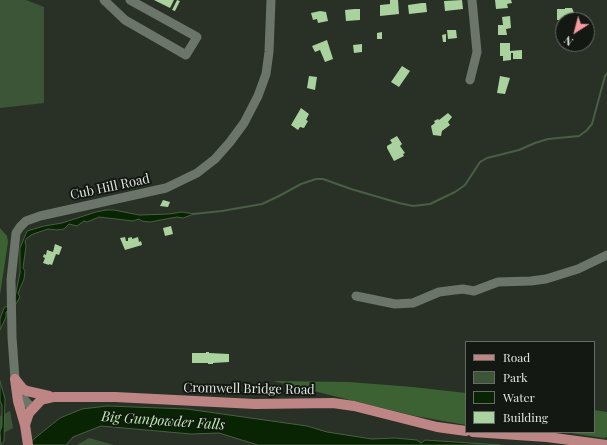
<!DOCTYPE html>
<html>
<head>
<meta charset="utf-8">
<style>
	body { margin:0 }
	#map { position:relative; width:607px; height:445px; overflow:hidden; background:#293127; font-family:"Playfair Display",serif }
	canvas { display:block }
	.legend { position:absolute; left:465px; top:341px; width:130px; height:92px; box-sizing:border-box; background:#141813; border:1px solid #656a64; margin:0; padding:5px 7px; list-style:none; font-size:12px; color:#dfe4de }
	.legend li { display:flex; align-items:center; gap:8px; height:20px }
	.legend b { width:20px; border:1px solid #656a64 }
	.north { position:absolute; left:555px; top:12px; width:40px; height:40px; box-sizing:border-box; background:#141813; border:1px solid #656a64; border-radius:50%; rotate:216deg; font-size:11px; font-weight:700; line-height:16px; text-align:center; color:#dfe4de }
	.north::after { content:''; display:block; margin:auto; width:14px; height:18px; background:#f49aa0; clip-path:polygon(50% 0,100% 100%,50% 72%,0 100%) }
</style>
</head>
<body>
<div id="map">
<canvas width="607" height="445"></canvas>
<ul class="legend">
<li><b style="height:5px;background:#be8585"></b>Road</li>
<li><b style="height:11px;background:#3d5537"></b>Park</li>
<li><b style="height:11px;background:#092402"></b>Water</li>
<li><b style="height:11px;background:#a9d29e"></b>Building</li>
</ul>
<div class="north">N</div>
</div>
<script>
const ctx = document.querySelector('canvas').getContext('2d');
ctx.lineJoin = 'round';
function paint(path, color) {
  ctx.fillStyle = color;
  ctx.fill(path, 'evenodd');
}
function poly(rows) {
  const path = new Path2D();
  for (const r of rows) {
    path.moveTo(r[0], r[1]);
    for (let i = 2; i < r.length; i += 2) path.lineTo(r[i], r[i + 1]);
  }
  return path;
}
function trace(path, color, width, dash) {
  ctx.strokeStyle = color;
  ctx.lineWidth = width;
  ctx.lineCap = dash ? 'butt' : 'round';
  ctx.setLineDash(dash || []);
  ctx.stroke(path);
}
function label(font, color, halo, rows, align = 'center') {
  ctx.font = font + ' "Playfair Display",serif';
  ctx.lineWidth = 4;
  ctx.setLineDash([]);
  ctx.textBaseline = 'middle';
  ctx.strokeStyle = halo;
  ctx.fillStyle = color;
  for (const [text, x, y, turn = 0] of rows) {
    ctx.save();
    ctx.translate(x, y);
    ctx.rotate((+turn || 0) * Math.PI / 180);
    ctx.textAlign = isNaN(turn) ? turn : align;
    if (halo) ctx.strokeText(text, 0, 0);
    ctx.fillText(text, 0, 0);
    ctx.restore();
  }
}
paint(poly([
	[0,0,26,0,44,7,44,103,0,108],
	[10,411,13,428,0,435,0,416],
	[89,438,114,445,77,445]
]), '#3d5537');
paint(poly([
	[0,228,7,236,8,242,0,295],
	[273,381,349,382,413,387,466,393,466,425,415,416],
	[594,410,607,412,607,437,604,438,563,432,594,432]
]), '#3c6133');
const water = poly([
	[106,210,114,210,139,215,169,214,182,212,194,214,183,218,177,217,150,222,142,221,139,219,133,221,99,217,87,222,84,221,77,226,69,224,64,229,57,230,48,229,33,234,27,238,25,241,26,246,23,268,25,271,24,279,18,293,20,297,14,307,6,312,6,317,0,330,0,319,4,308,14,302,20,273,20,248,27,231,44,226,62,223,96,212,106,210],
	[0,381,5,399,4,441,1,445,0,432,2,426,2,405,0,401,0,381],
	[107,406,187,409,307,426,327,432,372,439,395,438,417,440,421,443,425,440,500,445,258,445,219,433,191,434,101,426,73,437,66,445,29,445,35,438,60,418,82,409,107,406]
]);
paint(water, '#092402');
trace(water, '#495e44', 1);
trace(poly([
	[193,214,222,211,262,204,279,196,301,184,316,179,323,179,351,189,399,203,413,206,430,204,455,192,465,185,480,162,487,158,519,150,535,143,548,139,579,136,586,131,592,124,605,76,607,74]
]), '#495e44', 2);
paint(poly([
	[154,0,174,0,170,8],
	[177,0,180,1,175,11,172,10],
	[390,0,398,0,399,14,380,16,380,5,390,4],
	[462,0,463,9,445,11,444,1],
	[495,0,511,0,512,3,507,4,508,8,496,9],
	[422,3,426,3,427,12,409,14,408,5],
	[565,8,572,8,574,13,573,19,557,20,557,9,565,9],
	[354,9,360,9,360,20,346,21,345,10],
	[320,11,326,12,328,21,318,23,317,19,313,20,311,13],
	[510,16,511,28,506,29,507,35,498,35,498,25,503,25,502,17],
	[447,30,456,30,457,38,448,39],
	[382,32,382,39,377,39,377,33],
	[446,34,446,42,443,42,442,35],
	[327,40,333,59,325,62,320,50,315,52,312,46],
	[500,43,510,43,510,51,522,50,522,59,513,59,513,53,511,53,511,60,503,61,503,56,500,56],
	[362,44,362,52,354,53,353,45],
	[402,66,410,71,399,87,391,82],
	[309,76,317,77,315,90,307,88],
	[500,76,510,78,505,94,497,93],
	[301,108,309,114,306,120,308,121,304,128,300,127,298,130,291,125],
	[448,113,452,117,448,122,450,125,442,131,441,136,433,135,431,126,435,123,434,121,438,119,439,120],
	[397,136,402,144,400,146,405,153,403,154,404,156,394,161,387,148,387,146,392,143,390,140],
	[163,200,170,202,168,207,160,206],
	[171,226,173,234,165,236,163,228],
	[125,237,126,241,128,241,128,238,132,237,132,239,138,237,139,242,141,241,142,245,125,250,120,238],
	[55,244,62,247,59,255,56,254,52,265,49,264,49,265,43,263,45,258,43,257,44,254,46,255,47,250,53,252],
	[206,352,209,352,209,353,229,354,229,362,213,363,213,364,208,364,208,363,192,363,192,353,206,353]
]), '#a9d29e');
trace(poly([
	[104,0,125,20,186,55,197,37,130,0],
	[470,80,477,52,472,0],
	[356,296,395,304,413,303,439,292,463,289,474,291,498,282,531,281,546,279,578,269,607,255],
	[32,408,22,397,18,388,15,379,12,337,11,280,16,233,20,227,26,221,40,216,166,188,197,173,215,159,230,142,244,123,258,96,266,74,269,52,271,0]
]), '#6c756a', 9);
trace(poly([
	[15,379,18,401,25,425],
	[15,379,23,389,27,391,49,396],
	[473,432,547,437,607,445],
	[28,445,25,425,29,413,41,400,54,397,115,397,255,404,333,403,354,406,437,427,466,431]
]), '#be8585', 10);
label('13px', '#dfe4de', '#141813', [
	["Cub Hill Road",110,187,-12],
	["Cromwell Bridge Road",249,389,1]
]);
label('italic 14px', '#b6f0a7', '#141813', [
	["Big Gunpowder Falls",163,421,4]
]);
</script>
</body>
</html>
